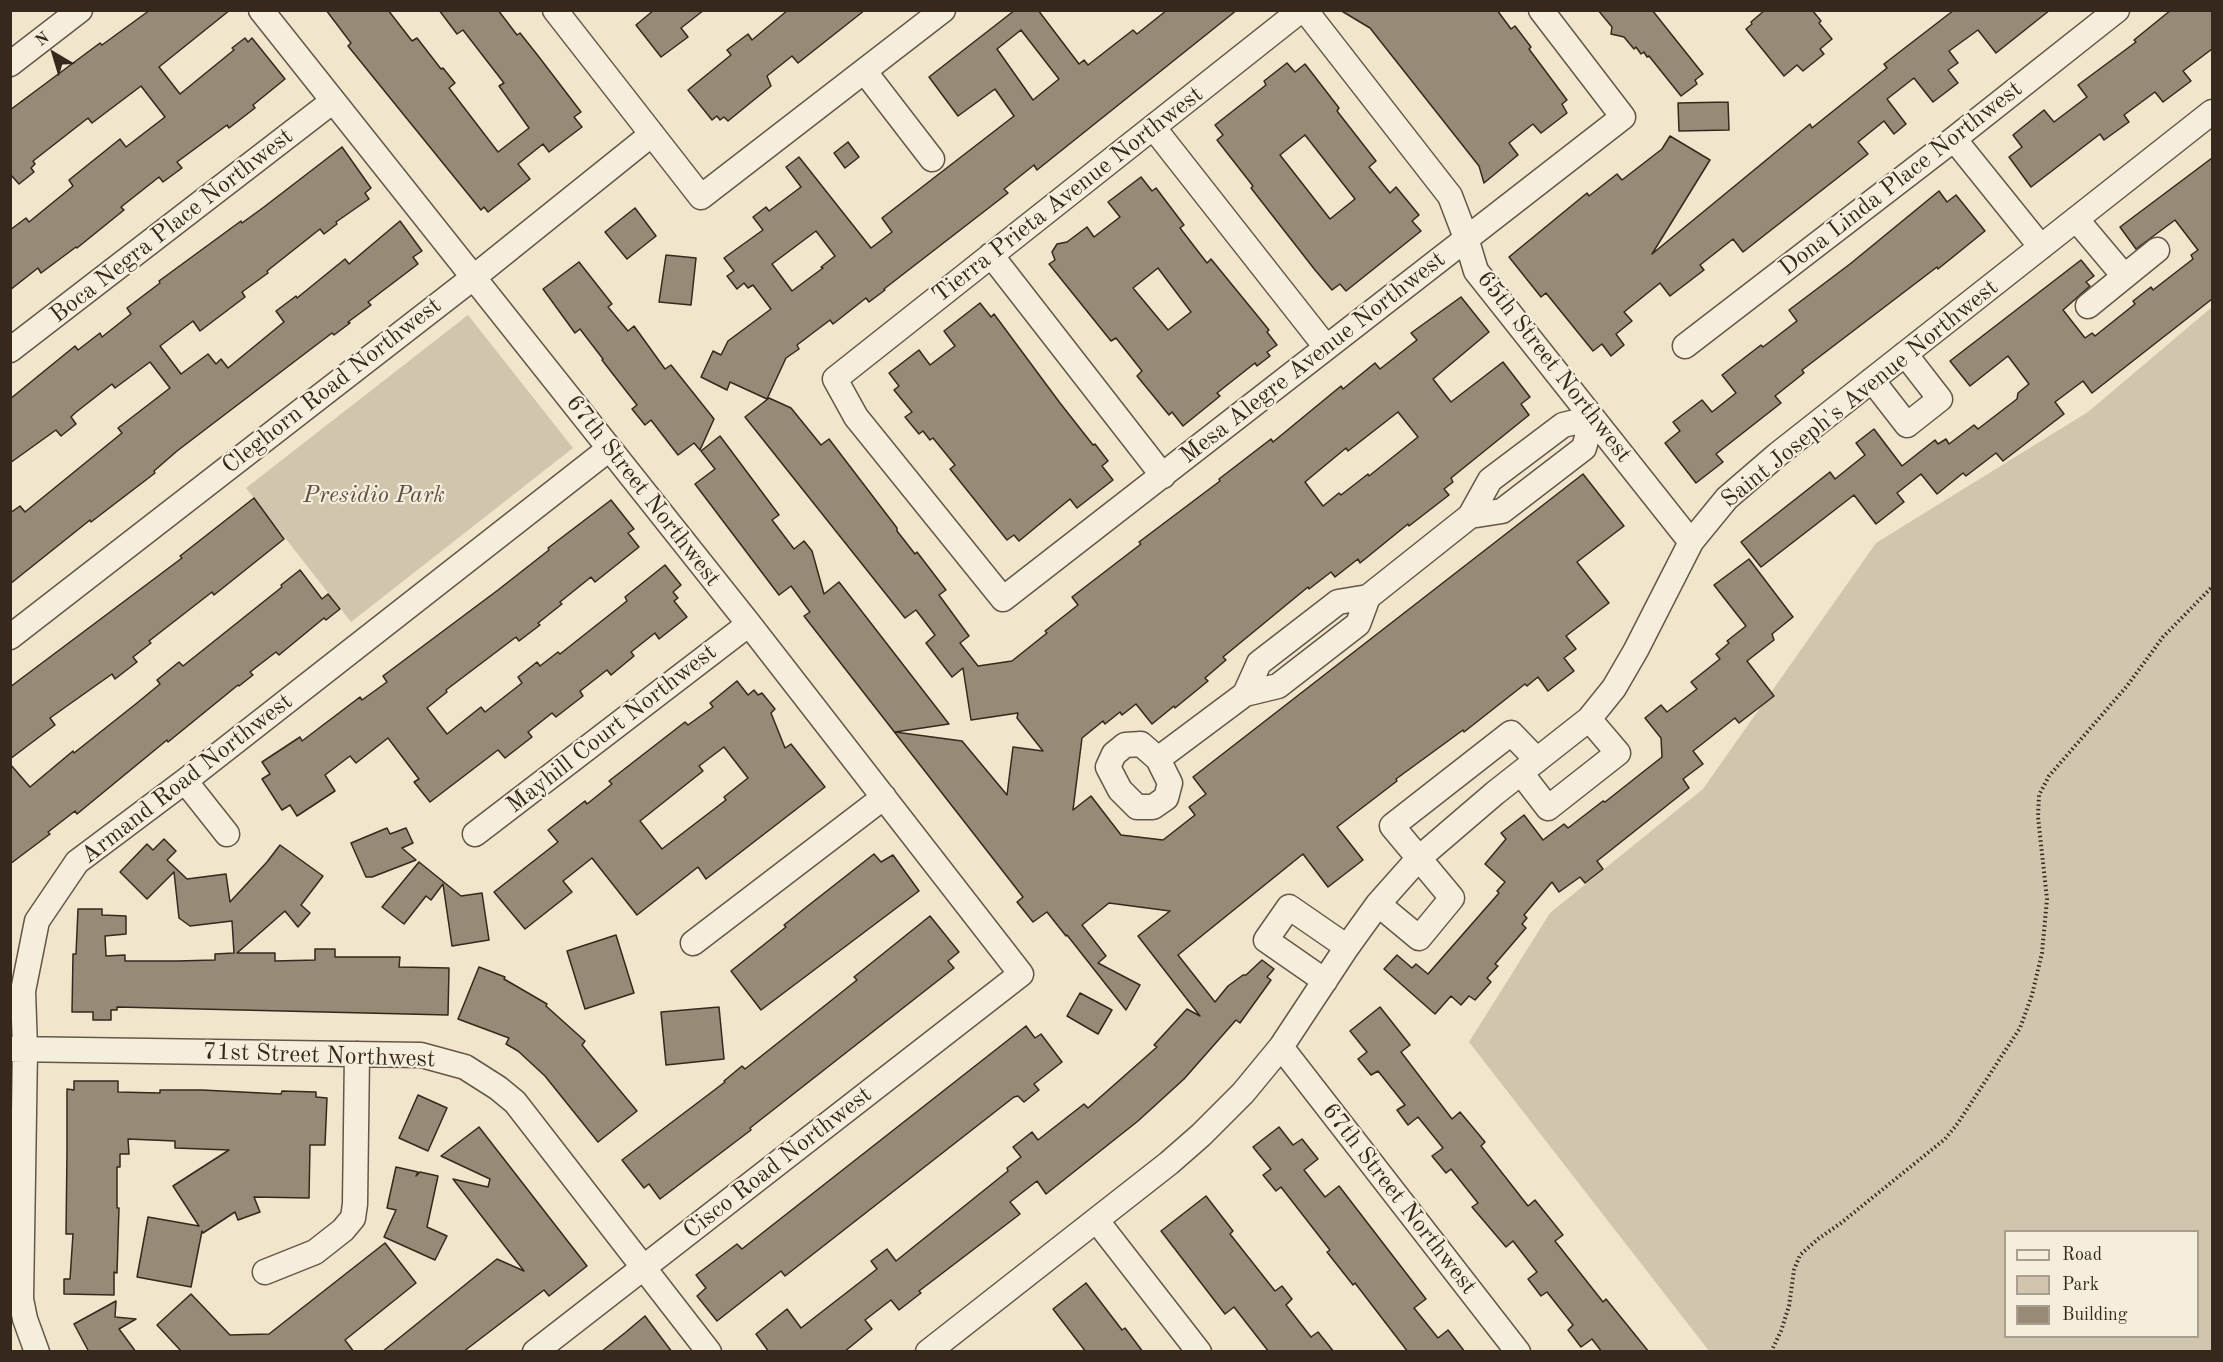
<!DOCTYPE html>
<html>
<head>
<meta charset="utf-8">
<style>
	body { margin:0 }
	#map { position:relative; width:2223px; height:1362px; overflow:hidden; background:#f1e5cb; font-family:"Old Standard TT",serif }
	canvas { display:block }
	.frame { position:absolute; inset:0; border:12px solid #36281d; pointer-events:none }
	.legend { position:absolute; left:2004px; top:1230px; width:195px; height:108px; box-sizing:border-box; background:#f6eedd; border:2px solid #a99f90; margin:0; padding:8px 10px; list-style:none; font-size:18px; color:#36281d }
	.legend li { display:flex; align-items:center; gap:12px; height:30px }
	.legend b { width:30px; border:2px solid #a99f90 }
	.north { position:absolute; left:24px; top:24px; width:60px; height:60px; -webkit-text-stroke:4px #f6eedd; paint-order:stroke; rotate:322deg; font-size:16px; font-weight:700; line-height:24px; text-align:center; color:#36281d }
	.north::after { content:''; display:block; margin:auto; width:21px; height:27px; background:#36281d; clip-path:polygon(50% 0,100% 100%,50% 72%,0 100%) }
</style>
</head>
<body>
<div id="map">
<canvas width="2223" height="1362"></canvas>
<div class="frame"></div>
<ul class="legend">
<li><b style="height:8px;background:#f6eedd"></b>Road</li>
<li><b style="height:16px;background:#d1c5ad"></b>Park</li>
<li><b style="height:16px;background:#978a77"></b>Building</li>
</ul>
<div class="north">N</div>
</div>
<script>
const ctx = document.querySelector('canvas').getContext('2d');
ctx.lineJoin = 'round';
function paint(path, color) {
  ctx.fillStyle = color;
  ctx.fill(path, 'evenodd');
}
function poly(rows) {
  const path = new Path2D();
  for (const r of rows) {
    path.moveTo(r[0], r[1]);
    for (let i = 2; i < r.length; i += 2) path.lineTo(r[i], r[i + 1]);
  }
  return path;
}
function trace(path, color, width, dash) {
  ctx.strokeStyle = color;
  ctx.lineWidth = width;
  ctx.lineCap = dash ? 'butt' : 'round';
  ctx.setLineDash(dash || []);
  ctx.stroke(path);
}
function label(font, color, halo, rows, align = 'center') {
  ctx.font = font + ' "Old Standard TT",serif';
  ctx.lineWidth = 4.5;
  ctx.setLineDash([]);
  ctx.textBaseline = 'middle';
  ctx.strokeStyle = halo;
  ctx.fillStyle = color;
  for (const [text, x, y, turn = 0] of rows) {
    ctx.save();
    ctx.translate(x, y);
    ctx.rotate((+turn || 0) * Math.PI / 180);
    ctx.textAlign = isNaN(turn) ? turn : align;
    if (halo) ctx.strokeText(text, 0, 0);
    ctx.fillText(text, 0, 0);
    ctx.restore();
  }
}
paint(poly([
	[2212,307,2212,1351,1709,1351,1469,1042,1550,913,1703,789,1876,543,2088,412],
	[2006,1232,2198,1232,2198,1336,2006,1336],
	[468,315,573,448,351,622,246,488]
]), '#d1c5ad');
const building = poly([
	[150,10,230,10,159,67,180,94,234,50,232,48,245,38,248,42,252,38,285,79,253,105,255,108,229,128,227,125,177,162,182,168,163,182,159,177,121,207,124,210,77,248,76,247,41,273,38,268,10,290,10,230,26,218,29,222,67,191,73,186,69,180,120,139,126,147,165,117,141,86,92,123,88,118,33,161,35,164,31,168,34,172,19,184,10,174,10,110,100,43,102,45,150,10],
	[326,10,388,10,412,41,417,38,441,69,443,68,455,83,449,88,498,152,529,128,499,86,504,83,463,30,457,34,439,10,498,10,517,35,520,33,539,57,581,112,574,117,582,127,549,152,543,144,518,164,530,179,488,212,484,207,481,210,348,46,351,43,326,10],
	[654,10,704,10,681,28,688,37,661,57,636,25,654,10],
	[788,10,865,10,798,63,792,56,767,76,771,86,728,121,724,117,720,120,717,116,712,120,688,90,731,55,727,50,748,34,752,40,788,10],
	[1015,10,1038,10,1079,64,1084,60,1088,65,1133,30,1137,34,1167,10,1237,10,1037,170,1034,165,1004,189,1008,193,884,289,885,290,869,302,866,298,833,324,830,320,797,345,799,349,786,358,767,399,730,382,727,390,701,377,713,351,721,355,728,341,771,309,753,285,748,288,744,283,737,289,727,276,734,271,724,258,763,230,753,217,766,207,769,211,801,187,786,167,799,157,871,248,892,232,882,218,1014,116,995,89,958,116,929,77,1015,10],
	[1021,30,1059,79,1033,100,997,49,1021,30],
	[816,231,835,256,821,267,823,268,792,291,772,264,816,231],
	[1340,10,1497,10,1511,29,1515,26,1531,47,1529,49,1567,100,1562,104,1567,113,1541,133,1533,124,1509,143,1518,155,1484,183,1479,166,1370,28,1340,10],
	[1598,10,1652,10,1703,74,1695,80,1697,84,1681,96,1649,56,1647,57,1644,52,1641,54,1636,47,1634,49,1624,37,1611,34,1612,27,1598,10],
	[1765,10,1812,10,1821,21,1819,23,1832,39,1820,49,1824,54,1803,71,1797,65,1784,76,1746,29,1752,24,1751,22,1765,10],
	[1954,10,2050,10,1996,53,1978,30,1949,51,1958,63,1948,70,1958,83,1933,102,1914,78,1887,99,1906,124,1894,134,1884,121,1858,142,1868,154,1743,252,1733,239,1700,265,1704,270,1670,296,1660,283,1624,312,1632,321,1616,334,1624,345,1611,356,1602,344,1593,351,1546,293,1541,297,1509,257,1587,193,1589,196,1617,174,1622,180,1662,149,1670,136,1710,160,1652,254,1810,124,1812,128,1887,68,1884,64,1954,10],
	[2171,10,2212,10,2212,49,2183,71,2191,81,2163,102,2155,92,2124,115,2129,122,2104,140,2100,134,2031,187,2009,157,2022,147,2013,135,2044,110,2054,122,2087,97,2078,85,2136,42,2134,40,2171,10],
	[1287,63,1295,72,1305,64,1339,108,1337,111,1376,161,1369,167,1390,193,1396,187,1419,215,1412,221,1421,231,1346,291,1340,284,1332,290,1315,270,1251,188,1253,186,1217,140,1223,135,1215,125,1266,85,1264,81,1287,63],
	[1305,135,1355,199,1330,219,1280,155,1305,135],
	[1728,102,1729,130,1679,131,1678,103,1728,102],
	[848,142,859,157,845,168,834,153,848,142],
	[342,147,371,188,365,193,369,199,336,222,337,224,324,234,320,229,267,271,268,273,242,292,245,297,200,331,193,321,160,346,181,374,208,354,216,364,221,359,228,368,284,322,276,311,296,296,297,298,345,259,349,264,400,221,422,251,413,257,418,264,368,302,371,305,348,322,350,323,334,335,332,333,215,422,177,451,154,471,155,473,91,522,90,520,10,584,10,513,20,506,25,512,122,433,118,428,170,388,150,362,115,388,112,384,75,413,71,417,76,424,61,436,56,430,10,463,10,399,75,346,78,350,100,333,102,337,131,314,127,308,160,283,159,281,241,221,242,223,264,207,342,147],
	[2212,158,2212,299,2092,393,2083,381,2055,402,2064,414,2003,461,1996,453,1966,476,1963,473,1937,494,1921,474,1897,493,1904,502,1876,524,1854,495,1761,567,1741,542,1830,472,1835,479,1865,455,1856,443,1874,429,1902,466,1935,440,1938,444,1946,439,1949,444,1974,425,1978,429,2017,399,2018,393,2029,384,2008,356,1970,386,1950,361,2081,260,2094,276,2086,282,2090,286,2063,310,2085,338,2092,333,2095,336,2135,304,2133,301,2151,287,2153,290,2193,259,2191,255,2198,250,2175,220,2136,249,2120,227,2212,158],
	[1141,177,1152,191,1156,188,1184,225,1180,228,1207,263,1211,259,1269,330,1267,332,1277,345,1267,352,1270,356,1257,366,1255,363,1217,393,1220,396,1183,426,1172,412,1169,415,1151,393,1137,376,1142,371,1116,338,1111,341,1049,264,1055,260,1052,252,1057,244,1067,242,1087,227,1094,237,1120,217,1108,202,1141,177],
	[1158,268,1191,312,1168,330,1133,288,1158,268],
	[1939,191,1947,202,1956,195,1985,231,1938,269,1937,267,1802,370,1804,373,1775,396,1781,403,1716,454,1723,462,1696,483,1665,443,1680,431,1673,422,1702,400,1712,412,1736,393,1722,375,1761,345,1763,347,1797,321,1789,310,1850,264,1939,191],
	[635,208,656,236,627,259,605,232,635,208],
	[666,255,696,258,691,305,659,302,666,255],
	[579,262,612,304,608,307,628,331,634,326,665,369,671,365,714,419,700,450,694,443,678,455,651,420,645,425,632,409,637,405,602,360,603,359,580,329,575,333,543,289,579,262],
	[1461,297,1489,332,1433,379,1451,402,1503,362,1530,397,1521,404,1529,415,1451,478,1453,482,1444,489,1449,495,1409,526,1408,524,1360,563,1358,559,1335,577,1331,572,1309,589,1308,587,1223,657,1226,660,1205,678,1208,681,1175,708,1174,706,1152,724,1136,704,1122,715,1120,712,1105,724,1103,721,1082,738,1073,810,1091,796,1121,835,1163,840,1195,815,1189,807,1206,794,1193,777,1583,474,1624,526,1577,562,1609,603,1566,636,1576,649,1564,658,1574,671,1548,691,1538,677,1527,686,1525,684,1464,732,1463,730,1396,779,1397,781,1337,827,1363,860,1328,887,1303,854,1178,955,1215,1002,1228,986,1243,975,1246,975,1262,960,1274,969,1267,977,1271,980,1240,1023,1236,1020,1184,1079,1138,1121,1046,1194,1037,1181,1010,1202,1020,1214,919,1291,921,1293,899,1310,891,1300,865,1320,872,1329,844,1352,769,1352,756,1334,787,1309,801,1328,877,1269,871,1261,887,1249,896,1261,1008,1171,1007,1168,1021,1157,1013,1147,1032,1132,1038,1140,1084,1104,1088,1108,1157,1047,1154,1045,1187,1009,1200,1016,1138,936,1170,911,1109,903,1082,925,1106,956,1098,963,1140,985,1126,1010,1067,935,1066,936,1047,912,1033,922,1017,902,1023,897,804,616,810,612,791,586,779,595,695,484,715,469,701,451,720,436,779,515,772,520,794,549,804,541,812,551,824,594,839,582,949,724,895,732,962,741,1007,795,1013,747,1043,751,1017,718,1018,713,971,720,963,668,952,677,926,643,935,635,916,610,905,618,745,417,769,398,791,408,821,445,829,439,897,528,897,531,915,554,917,552,946,590,939,595,969,636,960,643,978,666,1012,661,1047,633,1045,631,1078,605,1072,597,1141,544,1139,542,1220,481,1219,479,1271,439,1273,442,1341,386,1343,389,1375,363,1380,369,1417,340,1411,333,1461,297],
	[1398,412,1418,437,1369,476,1368,474,1341,495,1339,493,1323,506,1305,482,1346,448,1348,451,1398,412],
	[980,303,991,317,994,314,1060,403,1093,445,1095,444,1108,461,1102,466,1113,480,1077,508,1070,499,1019,541,1014,535,1007,540,950,469,955,465,933,438,930,440,923,431,919,434,905,417,912,412,894,390,899,386,889,373,919,350,930,365,955,346,944,331,980,303],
	[254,498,284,539,214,595,212,592,149,641,151,643,133,657,137,662,115,679,112,674,50,718,55,725,10,759,10,687,182,558,180,556,254,498],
	[611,500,634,529,628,533,639,547,595,582,591,577,560,602,562,604,538,623,540,625,519,641,516,637,446,690,447,692,427,708,447,734,481,707,485,712,522,683,518,677,537,662,540,666,558,652,560,654,627,601,625,597,665,565,681,585,673,592,678,598,674,601,687,617,659,639,655,633,631,652,634,656,611,675,607,670,580,691,583,696,556,717,552,713,528,732,532,737,505,758,498,750,430,802,414,782,419,779,388,738,356,763,350,756,325,775,335,791,297,816,290,805,282,810,262,779,270,774,262,762,300,737,302,741,360,697,362,700,387,682,383,676,498,590,549,550,548,548,611,500],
	[1749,559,1793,617,1772,634,1774,640,1747,661,1774,696,1739,723,1735,718,1693,751,1703,764,1683,779,1689,788,1597,861,1603,869,1585,883,1580,877,1559,892,1552,882,1524,915,1527,918,1522,924,1526,928,1495,964,1498,966,1487,978,1491,982,1475,1000,1469,996,1461,1005,1451,996,1435,1014,1384,969,1397,955,1412,968,1416,964,1428,974,1499,893,1497,891,1505,882,1485,864,1506,839,1501,833,1524,815,1543,840,1564,824,1568,828,1603,801,1605,802,1662,757,1661,738,1645,718,1661,705,1667,712,1697,689,1691,682,1720,659,1716,654,1729,643,1727,641,1746,626,1714,585,1749,559],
	[300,570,322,599,328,594,340,609,326,620,324,618,279,655,276,652,250,672,253,675,239,686,238,685,168,742,167,740,77,814,75,811,48,832,50,834,10,864,10,764,30,787,73,751,74,753,137,703,160,684,157,680,179,662,183,666,282,587,281,585,300,570],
	[737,681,748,695,754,690,758,695,762,693,775,709,771,713,785,748,791,744,825,787,706,879,698,867,637,915,592,858,563,881,572,892,525,929,494,892,558,842,548,830,585,801,587,804,612,784,609,781,685,722,688,725,713,707,710,703,737,681],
	[724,747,748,778,724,797,726,800,662,849,640,821,703,771,699,766,724,747],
	[387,828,390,834,406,828,413,843,402,848,416,860,372,877,366,877,351,843,387,828],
	[164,839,176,851,167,860,187,879,226,874,230,902,267,862,280,845,323,876,301,905,310,913,298,927,285,911,237,953,275,953,275,961,315,960,315,949,335,949,335,957,400,957,399,967,449,968,448,1015,117,1007,117,1010,111,1010,111,1020,93,1020,93,1012,72,1012,73,954,76,954,78,909,102,909,102,915,126,916,126,934,105,936,106,956,125,955,125,961,177,961,215,960,215,954,234,953,232,921,190,926,179,918,174,872,147,899,120,872,147,844,153,850,164,839],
	[874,854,881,862,893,855,919,891,761,1010,731,971,786,927,784,925,809,905,874,854],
	[419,862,461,896,482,893,489,940,452,946,443,884,431,900,426,896,404,924,382,907,419,862],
	[930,916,959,952,948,961,954,968,750,1128,751,1130,660,1199,649,1184,644,1188,622,1160,725,1082,724,1081,742,1066,745,1069,808,1019,857,980,854,977,930,916],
	[616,935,634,993,585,1009,567,951,616,935],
	[479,967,505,977,504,979,547,1004,546,1006,585,1041,582,1045,637,1111,598,1142,545,1076,518,1051,506,1044,509,1038,458,1019,479,967],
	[1080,993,1112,1010,1098,1034,1067,1016,1080,993],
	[719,1007,724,1059,666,1065,661,1012,719,1007],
	[1380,1007,1410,1045,1401,1052,1452,1119,1460,1112,1485,1142,1481,1146,1528,1206,1535,1200,1563,1235,1555,1241,1603,1302,1606,1299,1649,1352,1602,1352,1592,1339,1581,1347,1568,1330,1573,1325,1547,1292,1541,1296,1528,1279,1537,1272,1513,1241,1506,1247,1472,1207,1478,1203,1451,1169,1446,1173,1432,1156,1443,1148,1418,1117,1408,1125,1397,1110,1405,1105,1378,1071,1371,1075,1358,1059,1367,1052,1350,1031,1380,1007],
	[1026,1026,1035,1038,1041,1034,1062,1062,1034,1084,1039,1090,1024,1102,1018,1096,1014,1097,785,1276,781,1271,717,1321,697,1296,706,1288,696,1275,737,1244,742,1249,1026,1026],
	[74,1081,118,1081,118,1092,160,1093,160,1090,202,1090,281,1094,282,1091,316,1092,316,1097,327,1098,325,1145,310,1145,309,1198,254,1197,260,1212,238,1220,235,1212,203,1233,202,1231,191,1287,137,1277,148,1217,199,1226,173,1186,229,1150,175,1148,175,1141,128,1139,129,1154,120,1154,120,1167,117,1167,117,1208,119,1208,117,1273,114,1272,114,1295,64,1294,64,1279,70,1279,73,1234,66,1234,67,1151,67,1089,74,1090,74,1081],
	[418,1095,447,1108,428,1151,399,1138,418,1095],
	[479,1127,587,1266,549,1296,544,1290,463,1352,382,1352,497,1259,524,1271,453,1179,488,1187,490,1179,441,1156,479,1127],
	[1279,1127,1293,1145,1302,1139,1318,1159,1304,1170,1325,1197,1339,1186,1426,1299,1414,1308,1438,1338,1448,1330,1465,1352,1408,1352,1355,1283,1353,1285,1327,1252,1330,1250,1281,1187,1276,1191,1263,1175,1271,1169,1253,1147,1279,1127],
	[396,1167,418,1172,416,1176,420,1172,438,1176,427,1227,447,1236,435,1260,384,1237,396,1210,387,1208,396,1167],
	[1206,1196,1233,1231,1230,1234,1275,1291,1282,1286,1292,1299,1286,1305,1311,1337,1318,1332,1334,1352,1269,1352,1234,1307,1225,1314,1161,1231,1206,1196],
	[385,1243,416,1283,345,1340,354,1352,182,1352,157,1325,191,1294,230,1335,269,1334,385,1243],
	[1086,1283,1122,1330,1125,1328,1143,1352,1086,1352,1053,1309,1086,1283],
	[116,1301,115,1317,136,1319,119,1329,136,1352,89,1352,74,1324,116,1301],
	[645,1316,672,1352,601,1352,626,1332,645,1316]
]);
paint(building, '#978a77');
trace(building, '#36281d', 1.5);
const minor = poly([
	[261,10,749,624,1021,974,535,1352],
	[555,10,701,197,943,10],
	[1301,10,835,379,856,417,1003,599,1623,117,1541,10],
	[1305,10,1450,196,1466,238,1476,271,1691,542],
	[10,64,80,10],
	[865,72,932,159],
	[1153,127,1326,347],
	[1954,139,2041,247],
	[2076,219,2124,276],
	[991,255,1163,476],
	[2088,306,2157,250],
	[1685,346,1954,139,2117,10],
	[10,350,333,101],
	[1872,380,1907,425,1940,399,1905,354],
	[10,637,474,277,652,134],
	[1245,694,1259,663,1338,602,1368,597,1470,516,1490,480,1563,425,1592,418,1584,448,1502,511,1470,516],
	[1141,744,1158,759,1170,783,1166,798,1153,807,1137,807,1120,790,1108,767,1114,754,1125,745,1141,744],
	[1158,759,1245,694,1278,686,1358,624,1368,597],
	[1521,773,1548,808,1618,753,1589,719],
	[185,781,227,834],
	[475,834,749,624],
	[1378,904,1419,938,1452,898,1392,826,1511,733,1537,760],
	[693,943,884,797],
	[1325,981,1266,940,1289,907,1347,947],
	[1281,1047,1518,1352],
	[10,1049,421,1055,465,1067,498,1088,515,1102,709,1352],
	[1097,1221,1199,1352],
	[265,1272,315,1252,343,1230,353,1218,355,1204,357,1054],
	[37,1352,25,1319,21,1299,25,1049,23,991,37,921,77,862,185,781,609,449],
	[928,1352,1169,1163,1201,1135,1243,1093,1281,1047,1347,947,1378,904,1418,859,1495,793,1589,719,1614,688,1636,650,1691,542,1727,498,1777,455,2212,112]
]);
trace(minor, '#655748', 27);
trace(poly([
	[1771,1352,1781,1331,1789,1306,1794,1270,1800,1255,1818,1239,1841,1223,1945,1139,1958,1123,2020,1028,2032,995,2042,953,2047,899,2038,817,2039,795,2049,776,2127,686,2163,637,2212,587]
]), '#36281d', 4, [1.5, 3]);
trace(minor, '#f6eedd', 24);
label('24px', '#36281d', '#f6eedd', [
	["Dona Linda Place Northwest",1901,179,-38],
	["Tierra Prieta Avenue Northwest",1068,195,-38],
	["Boca Negra Place Northwest",172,226,-38],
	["Mesa Alegre Avenue Northwest",1313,358,-38],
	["65th Street Northwest",1554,367,52],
	["Cleghorn Road Northwest",332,386,-38],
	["Saint Joseph's Avenue Northwest",1860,394,-39],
	["67th Street Northwest",643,491,52],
	["Mayhill Court Northwest",612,729,-38],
	["Armand Road Northwest",187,779,-38],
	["71st Street Northwest",319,1056,2],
	["Cisco Road Northwest",778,1163,-38],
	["67th Street Northwest",1399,1199,52]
]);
label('italic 24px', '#5d4f41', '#f6eedd', [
	["Presidio Park",374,496]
]);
</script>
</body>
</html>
